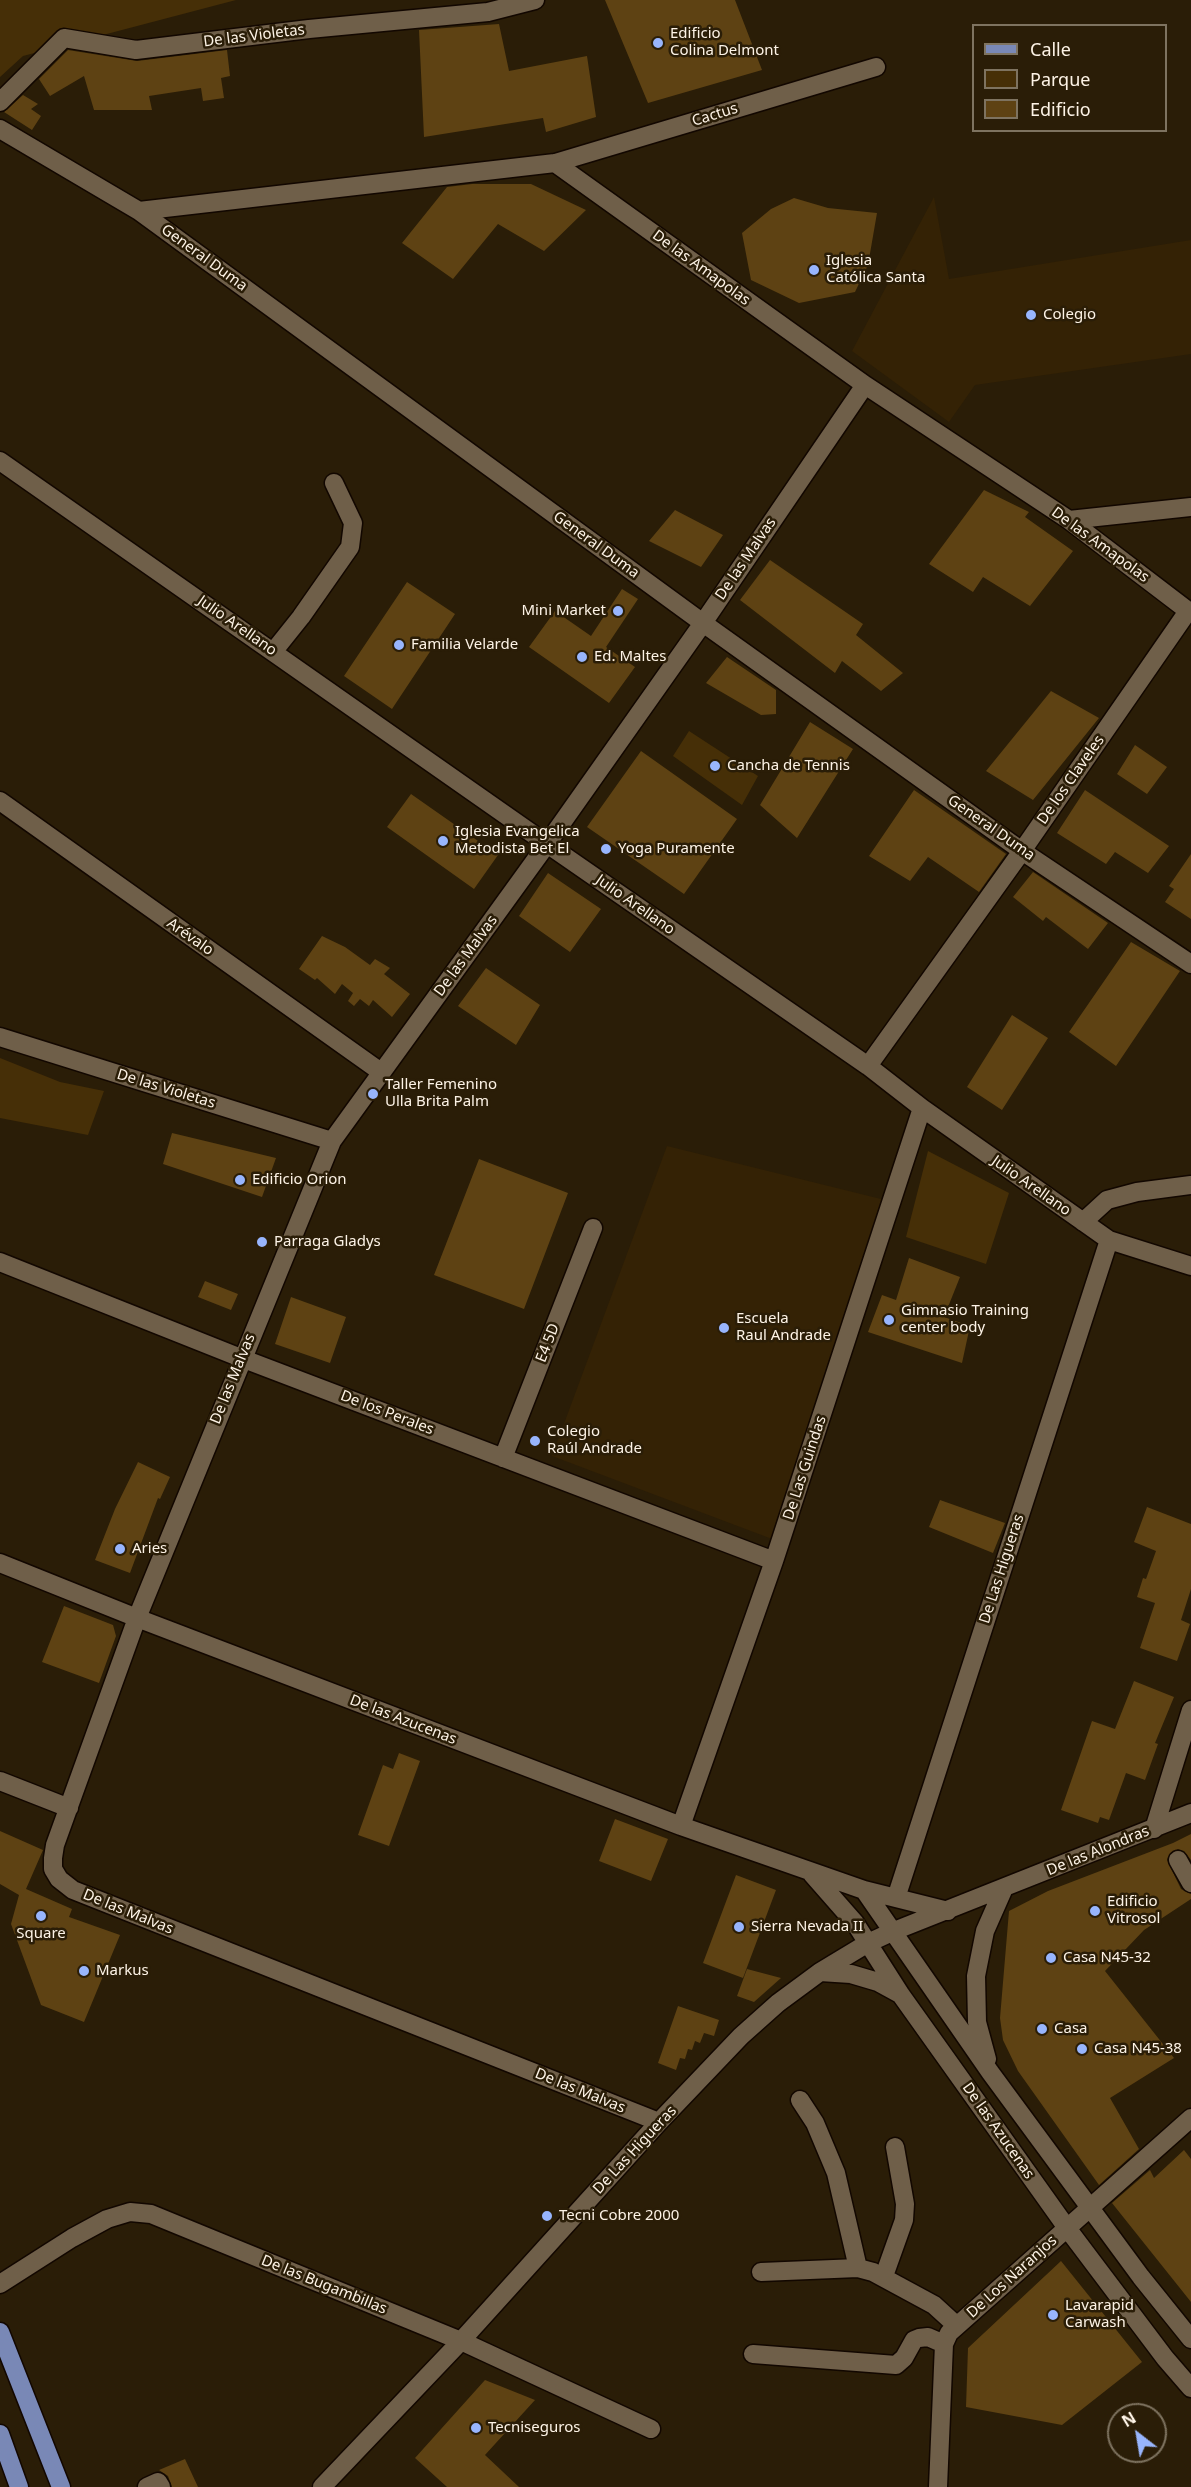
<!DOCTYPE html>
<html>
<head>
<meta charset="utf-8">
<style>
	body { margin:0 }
	#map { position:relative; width:1191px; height:2487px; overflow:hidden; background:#2a1d07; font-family:"Noto Sans",sans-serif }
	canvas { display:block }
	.legend { position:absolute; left:972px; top:24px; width:195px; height:108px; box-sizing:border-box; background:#2a1d07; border:2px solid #7e7360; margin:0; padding:8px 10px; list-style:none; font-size:18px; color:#fdf3e6 }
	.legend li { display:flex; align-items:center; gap:12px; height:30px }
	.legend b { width:30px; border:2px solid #7e7360 }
	.north { position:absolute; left:1107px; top:2403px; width:60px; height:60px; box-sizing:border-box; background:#2a1d07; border:2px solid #7e7360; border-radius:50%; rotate:329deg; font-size:16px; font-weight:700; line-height:24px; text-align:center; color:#fdf3e6 }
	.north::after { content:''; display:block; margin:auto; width:21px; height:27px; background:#98b5fd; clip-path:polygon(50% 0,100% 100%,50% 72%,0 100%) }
</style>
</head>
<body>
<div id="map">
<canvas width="1191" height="2487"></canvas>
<ul class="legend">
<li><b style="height:8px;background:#7988b6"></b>Calle</li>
<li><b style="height:16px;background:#462f07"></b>Parque</li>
<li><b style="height:16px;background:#5e4213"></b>Edificio</li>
</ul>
<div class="north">N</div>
</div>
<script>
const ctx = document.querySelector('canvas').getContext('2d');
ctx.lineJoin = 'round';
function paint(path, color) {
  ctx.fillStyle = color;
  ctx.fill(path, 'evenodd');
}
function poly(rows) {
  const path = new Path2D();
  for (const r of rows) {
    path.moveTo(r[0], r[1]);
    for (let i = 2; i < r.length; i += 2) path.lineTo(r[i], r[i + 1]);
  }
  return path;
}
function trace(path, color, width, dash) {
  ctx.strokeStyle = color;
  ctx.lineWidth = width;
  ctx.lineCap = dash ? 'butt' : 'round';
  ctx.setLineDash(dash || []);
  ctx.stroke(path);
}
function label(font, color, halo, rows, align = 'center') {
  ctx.font = font + ' "Noto Sans",sans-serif';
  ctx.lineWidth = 5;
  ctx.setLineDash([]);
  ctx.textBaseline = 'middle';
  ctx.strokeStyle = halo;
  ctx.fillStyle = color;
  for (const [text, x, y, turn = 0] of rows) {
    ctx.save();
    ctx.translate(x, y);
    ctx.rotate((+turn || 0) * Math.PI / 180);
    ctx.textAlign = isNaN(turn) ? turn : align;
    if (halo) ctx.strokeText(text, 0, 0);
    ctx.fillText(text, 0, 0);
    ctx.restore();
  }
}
paint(poly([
	[934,197,949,279,1191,240,1191,354,975,385,949,422,852,351],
	[667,1146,885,1200,788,1545,552,1456]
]), '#342205');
paint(poly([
	[0,0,236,0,23,56,0,77],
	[689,731,758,776,742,805,673,756],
	[0,1058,60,1082,104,1091,88,1135,0,1118],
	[928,1151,1009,1193,986,1264,906,1237]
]), '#462f07');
paint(poly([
	[605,0,735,0,762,70,648,103],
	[499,24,509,71,587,56,596,117,546,132,543,118,424,137,419,30],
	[68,50,137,61,227,50,230,76,221,78,224,98,203,101,201,88,149,96,152,110,94,110,84,76,50,96,39,79],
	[23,95,38,104,31,109,41,116,32,130,4,112],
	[472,184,531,184,586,210,544,251,498,224,453,279,402,243,447,187],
	[794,198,828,208,877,213,868,265,855,292,799,303,751,280,742,233,771,209],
	[984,490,1029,512,1025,517,1073,551,1030,606,983,577,973,592,929,564],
	[675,510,723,535,701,567,649,541],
	[770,560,863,624,856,635,903,673,881,691,842,661,835,673,740,600],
	[407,582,455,614,392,709,344,676],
	[622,589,638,599,606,647,635,667,609,703,529,647,555,611,591,636],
	[727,657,776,690,776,714,761,715,706,683],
	[1051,691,1099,718,1033,800,986,771],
	[810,722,853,749,797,838,760,805],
	[1135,745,1167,767,1147,794,1117,774],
	[641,751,737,819,684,894,587,827],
	[914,790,1006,854,979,892,928,857,910,881,869,856],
	[1085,790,1169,846,1148,873,1115,852,1106,864,1057,833],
	[411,794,498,855,474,889,387,827],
	[1191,854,1191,919,1165,902,1174,889,1169,886],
	[1033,872,1108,923,1088,949,1046,917,1043,921,1013,897],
	[548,873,601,909,570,952,519,916],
	[322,936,345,947,370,965,375,959,390,968,384,974,410,994,392,1017,373,1000,369,1006,360,999,354,1006,348,1001,353,993,342,984,335,994,317,978,315,980,299,969],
	[1131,942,1180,971,1116,1066,1069,1032],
	[486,968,540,1005,516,1045,458,1006],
	[1012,1015,1048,1038,1002,1110,967,1087],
	[172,1133,276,1158,262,1197,163,1164],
	[479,1159,568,1193,524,1309,434,1275],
	[909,1258,960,1277,944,1317,970,1326,962,1363,868,1332,882,1295,896,1300],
	[205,1281,238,1294,231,1310,198,1297],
	[291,1297,346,1317,330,1363,275,1344],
	[138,1462,170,1477,160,1499,158,1498,130,1573,95,1560,115,1509],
	[940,1500,1005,1523,993,1553,929,1527],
	[1147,1507,1191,1524,1191,1589,1181,1620,1190,1624,1177,1661,1140,1648,1155,1603,1137,1597,1143,1578,1146,1579,1156,1551,1134,1542],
	[64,1606,113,1625,116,1636,99,1683,42,1662],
	[1134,1681,1174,1697,1155,1743,1158,1744,1145,1780,1126,1773,1109,1820,1100,1817,1098,1823,1061,1810,1092,1721,1115,1729],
	[399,1753,420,1761,389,1846,358,1835,383,1765,393,1769],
	[615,1819,668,1839,651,1881,599,1861],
	[0,1831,43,1850,26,1889,72,1909,69,1917,120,1935,84,2022,41,2005,11,1924,19,1895,0,1884],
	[1191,1834,1191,1860,1184,1851,1178,1849,1169,1854,1167,1860,1181,1889,1191,1894,1191,1899,1144,1930,1105,1971,1174,2058,1110,2098,1139,2149,1099,2185,1018,2071,1003,2040,1000,2018,1009,1911,1048,1891,1173,1843],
	[736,1875,776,1890,743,1978,703,1963],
	[747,1969,781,1978,754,2002,737,1996],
	[678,2006,719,2020,714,2036,704,2033,700,2043,695,2041,692,2050,688,2049,685,2059,680,2058,676,2070,658,2063],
	[1184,2150,1191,2159,1191,2302,1112,2203,1150,2170,1154,2178],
	[1061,2261,1142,2362,1062,2425,966,2407,968,2348],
	[485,2380,535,2400,485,2455,519,2487,447,2487,415,2458],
	[185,2459,198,2487,172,2487,168,2476,159,2470]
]), '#5e4213');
const minor = poly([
	[0,102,64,38,136,50,309,29,488,12,535,0],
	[0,129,139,211,703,623,1022,851,1191,964],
	[555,163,865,385,1069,520,1191,613],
	[139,211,555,163,876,67],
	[0,461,547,844,868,1066,922,1108,1109,1240,1191,1266],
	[1069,520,1191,507],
	[273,652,301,617,350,547,353,523,334,483],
	[0,801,381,1072],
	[0,1037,332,1141],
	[868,1066,1022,851,1188,611],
	[1083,1222,1107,1200,1137,1192,1191,1185],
	[0,1262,241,1358,774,1561],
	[503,1458,593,1228],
	[0,1563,137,1618,681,1826,864,1890,948,1911],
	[0,1781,69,1808],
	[681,1826,774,1561,922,1108],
	[1154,1829,1191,1710],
	[1178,1860,1191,1883],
	[812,1874,855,1923,901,1995,1067,2228,1165,2358,1191,2388],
	[864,1890,990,2072,1141,2277,1191,2339],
	[896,1898,1109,1240],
	[820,1972,851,1974,878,1982,900,1994],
	[987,2059,977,2022,976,1976,985,1931,1004,1888],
	[800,2100,815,2123,836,2173,858,2268],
	[659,2122,73,1890,59,1879,53,1869,53,1858,55,1845,137,1618,332,1141,547,844,703,623,865,385],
	[761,2272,858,2268,873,2272,934,2305,957,2326],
	[884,2276,904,2220,905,2204,895,2147],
	[0,2284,72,2238,107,2219,130,2212,151,2214,461,2341,651,2429],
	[753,2354,896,2365,904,2358,914,2340,919,2338,928,2337,944,2344],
	[147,2487,158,2482,161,2487],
	[322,2487,461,2341,659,2122,741,2036,778,2003,820,1972,868,1943,894,1931,1191,1813],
	[938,2487,944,2344,949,2333,1191,2118]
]);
const major = poly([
	[0,2332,61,2487],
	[0,2434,19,2487]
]);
trace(minor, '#120700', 21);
trace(major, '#120700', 21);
trace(minor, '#6f5f49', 18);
trace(major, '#7988b6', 18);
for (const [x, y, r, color] of [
	[658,43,6,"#98b5fd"],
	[814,270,6,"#98b5fd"],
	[1031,315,6,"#98b5fd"],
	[618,611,6,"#98b5fd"],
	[399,645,6,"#98b5fd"],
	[582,657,6,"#98b5fd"],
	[715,766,6,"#98b5fd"],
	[443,841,6,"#98b5fd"],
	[606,849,6,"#98b5fd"],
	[373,1094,6,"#98b5fd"],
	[240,1180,6,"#98b5fd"],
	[262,1242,6,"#98b5fd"],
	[889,1320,6,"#98b5fd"],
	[724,1328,6,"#98b5fd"],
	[535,1441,6,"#98b5fd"],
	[120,1549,6,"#98b5fd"],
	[1095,1911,6,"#98b5fd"],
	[41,1916,6,"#98b5fd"],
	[739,1927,6,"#98b5fd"],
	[1051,1958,6,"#98b5fd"],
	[84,1971,6,"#98b5fd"],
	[1042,2029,6,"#98b5fd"],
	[1082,2049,6,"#98b5fd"],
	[547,2216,6,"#98b5fd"],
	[1053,2315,6,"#98b5fd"],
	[476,2428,6,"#98b5fd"]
]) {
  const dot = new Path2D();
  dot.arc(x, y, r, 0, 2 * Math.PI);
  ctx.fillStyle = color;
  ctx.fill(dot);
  trace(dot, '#2a1d07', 2);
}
label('15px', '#fdf3e6', '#2a1d07', [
	["Edificio",670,34],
	["Colina Delmont",670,51],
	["Iglesia",826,261],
	["Católica Santa",826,278],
	["Colegio",1043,315],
	["Mini Market",606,611,"right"],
	["Familia Velarde",411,645],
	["Ed. Maltes",594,657],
	["Cancha de Tennis",727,766],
	["Iglesia Evangelica",455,832],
	["Metodista Bet El",455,849],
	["Yoga Puramente",618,849],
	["Taller Femenino",385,1085],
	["Ulla Brita Palm",385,1102],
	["Edificio Orion",252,1180],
	["Parraga Gladys",274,1242],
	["Gimnasio Training",901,1311],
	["center body",901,1328],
	["Escuela",736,1319],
	["Raul Andrade",736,1336],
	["Colegio",547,1432],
	["Raúl Andrade",547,1449],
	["Aries",132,1549],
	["Edificio",1107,1902],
	["Vitrosol",1107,1919],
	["Sierra Nevada II",751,1927],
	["Square",41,1934,"center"],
	["Casa N45-32",1063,1958],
	["Markus",96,1971],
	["Casa",1054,2029],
	["Casa N45-38",1094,2049],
	["Tecni Cobre 2000",559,2216],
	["Lavarapid",1065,2306],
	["Carwash",1065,2323],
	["Tecniseguros",488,2428]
], 'left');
label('15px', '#fdf3e6', '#2a1d07', [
	["De las Violetas",254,36,-7],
	["Cactus",715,115,-17],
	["General Duma",204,258,36],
	["De las Amapolas",701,268,36],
	["General Duma",596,545,36],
	["De las Amapolas",1100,545,36],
	["De las Malvas",746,559,-56],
	["Julio Arellano",237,626,35],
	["De los Claveles",1071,780,-55],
	["General Duma",991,828,35],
	["Julio Arellano",635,905,35],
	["Arévalo",190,937,35],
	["De las Malvas",466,956,-54],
	["De las Violetas",166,1089,17],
	["Julio Arellano",1031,1186,35],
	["E4 5D",548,1343,-69],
	["De las Malvas",233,1379,-68],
	["De los Perales",387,1413,21],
	["De Las Guindas",805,1468,-72],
	["De Las Higueras",1002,1569,-72],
	["De las Azucenas",403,1720,21],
	["De las Alondras",1098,1851,-22],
	["De las Malvas",128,1912,22],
	["De las Malvas",580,2091,22],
	["De las Azucenas",998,2131,55],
	["De Las Higueras",635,2150,-47],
	["De Los Naranjos",1012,2277,-42],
	["De las Bugambillas",324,2285,22]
]);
</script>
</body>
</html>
